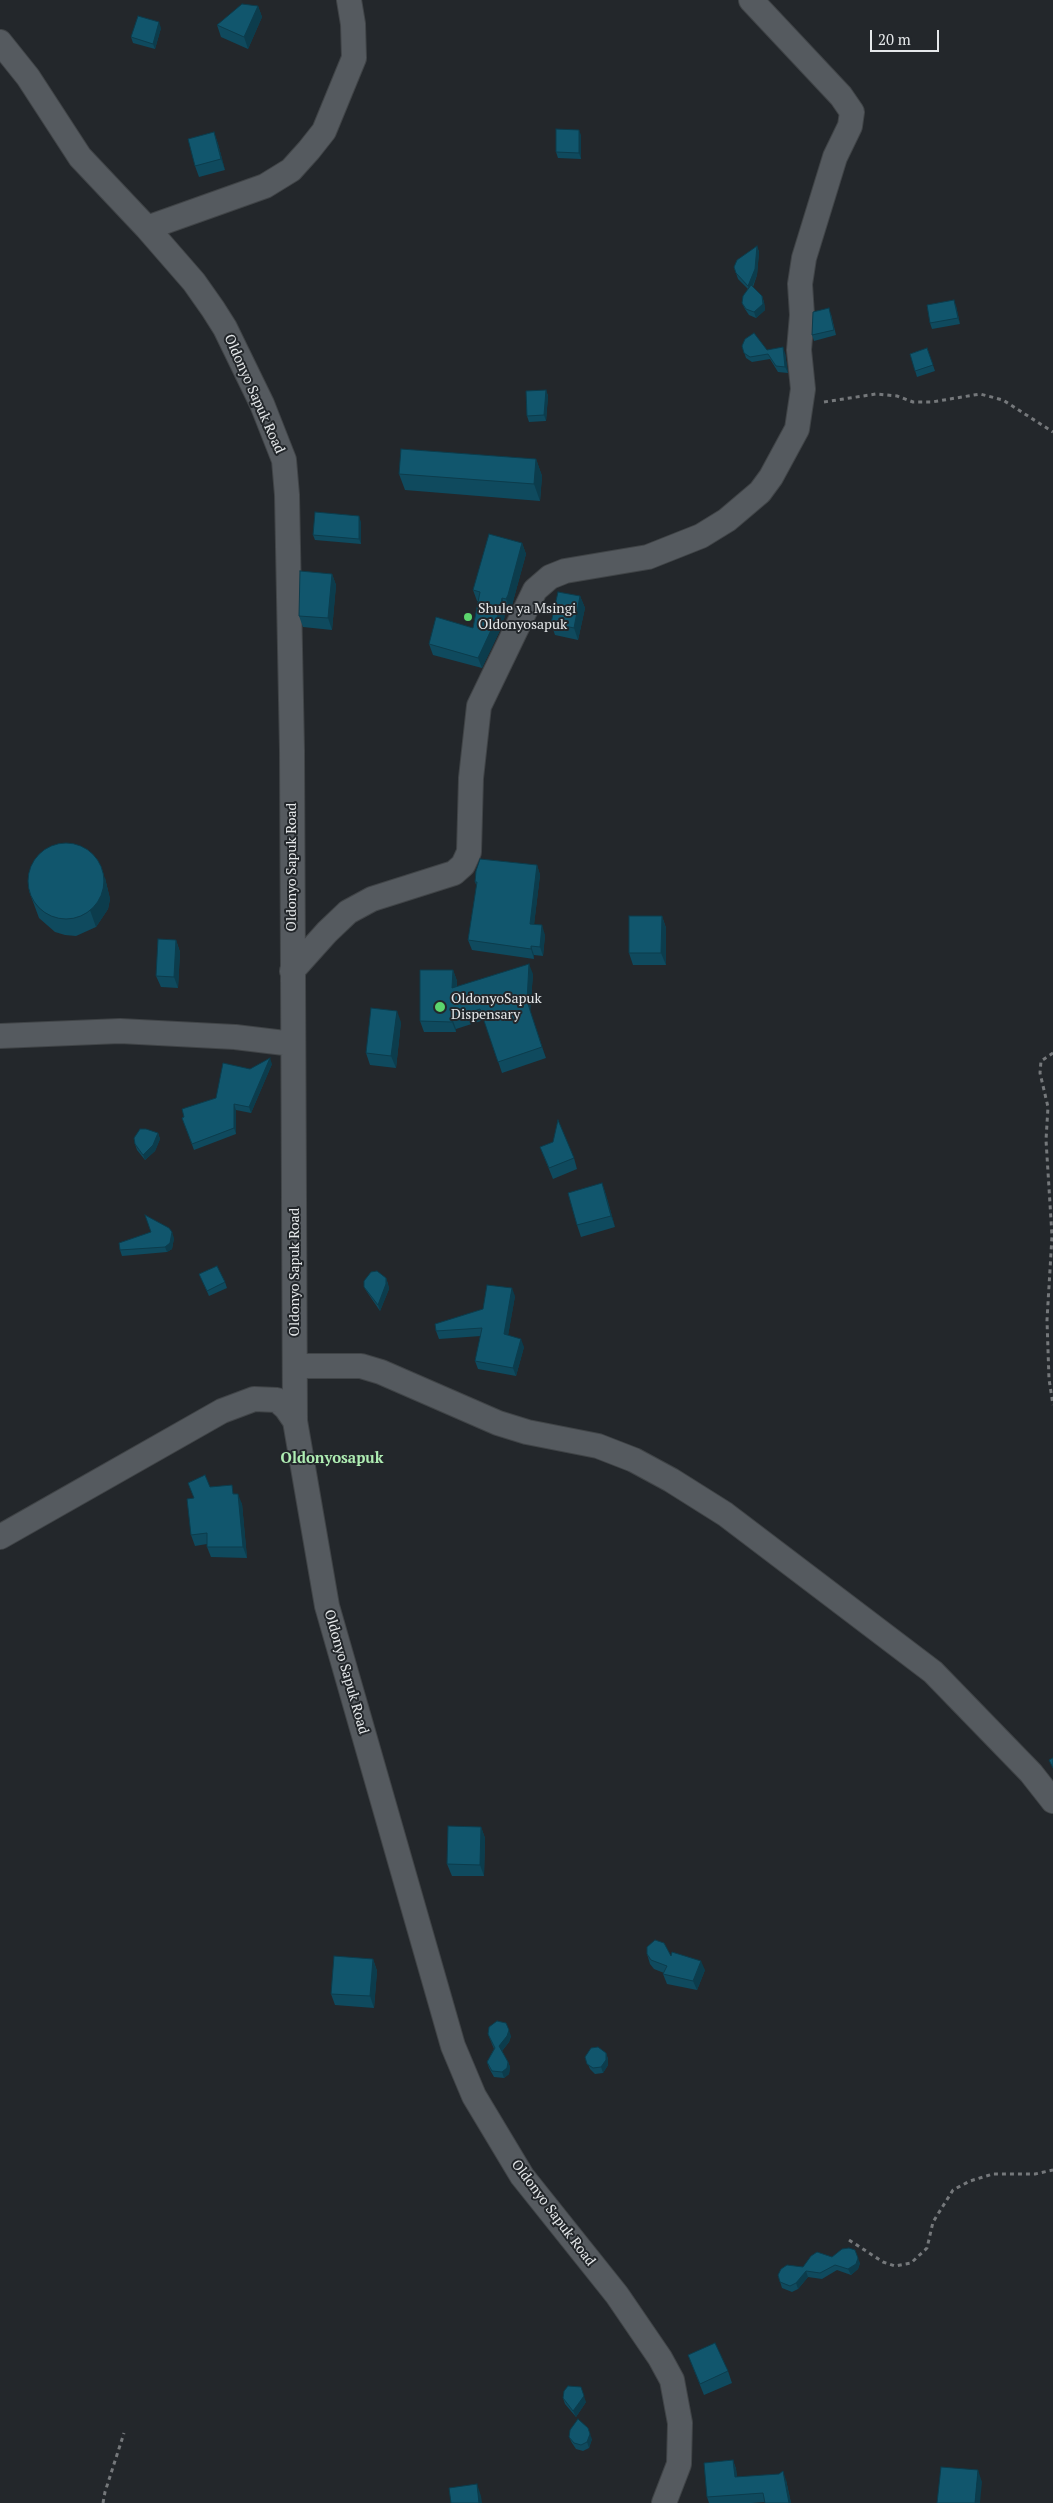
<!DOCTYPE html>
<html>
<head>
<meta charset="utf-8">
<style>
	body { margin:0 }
	#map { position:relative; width:1053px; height:2503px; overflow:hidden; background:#23272b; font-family:"PT Serif",serif }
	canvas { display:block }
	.scale { position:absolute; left:870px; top:30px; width:69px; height:22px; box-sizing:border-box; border:2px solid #e5e8ea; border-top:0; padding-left:6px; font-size:15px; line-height:18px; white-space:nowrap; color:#e5e8ea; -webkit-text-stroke:4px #23272b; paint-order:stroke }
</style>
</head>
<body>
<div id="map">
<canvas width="1053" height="2503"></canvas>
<div class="scale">20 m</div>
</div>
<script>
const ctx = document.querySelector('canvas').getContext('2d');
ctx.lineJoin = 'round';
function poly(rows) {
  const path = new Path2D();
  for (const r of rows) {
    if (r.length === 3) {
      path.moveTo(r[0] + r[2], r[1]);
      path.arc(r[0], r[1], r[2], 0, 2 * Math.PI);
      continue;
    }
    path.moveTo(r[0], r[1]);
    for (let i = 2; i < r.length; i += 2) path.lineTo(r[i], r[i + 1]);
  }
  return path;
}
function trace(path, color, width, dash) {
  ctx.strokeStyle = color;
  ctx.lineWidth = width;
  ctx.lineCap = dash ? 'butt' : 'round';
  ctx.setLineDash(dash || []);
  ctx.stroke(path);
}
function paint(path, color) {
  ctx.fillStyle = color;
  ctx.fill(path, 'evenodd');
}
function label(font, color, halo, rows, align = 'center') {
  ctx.font = font + ' "PT Serif",serif';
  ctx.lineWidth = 4;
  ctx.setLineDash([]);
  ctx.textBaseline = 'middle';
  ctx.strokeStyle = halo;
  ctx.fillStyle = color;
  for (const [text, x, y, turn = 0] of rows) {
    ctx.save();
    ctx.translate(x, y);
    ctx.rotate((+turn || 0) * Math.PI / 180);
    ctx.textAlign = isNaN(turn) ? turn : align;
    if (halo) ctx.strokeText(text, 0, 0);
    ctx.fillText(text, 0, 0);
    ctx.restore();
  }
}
const minor = poly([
	[0,42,28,77,80,157,147,228,194,282,213,309,225,328,262,404,284,460,287,495,292,751,295,1421,327,1606,453,2046,474,2096,522,2176,617,2295,660,2358,672,2380,680,2423,679,2464,664,2503],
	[147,228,265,186,291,170,309,150,324,131,354,58,353,24,349,0],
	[292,971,327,932,348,912,372,899,454,873,463,865,469,852,471,778,479,706,535,590,550,577,565,571,648,557,701,536,727,520,760,492,771,477,797,429,803,389,799,350,802,315,800,284,804,258,835,157,850,126,852,112,841,96,751,0],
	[0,1036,120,1031,235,1037,293,1044],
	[295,1366,361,1366,381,1372,498,1423,527,1432,598,1446,634,1460,671,1480,725,1514,933,1672,1031,1773,1053,1801],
	[0,1537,222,1411,254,1399,277,1400,286,1408,295,1421]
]);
trace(minor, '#404447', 26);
trace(poly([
	[824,402,876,394,897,396,913,402,932,402,980,394,1003,400,1053,432],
	[1053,1053,1041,1061,1040,1073,1048,1107,1046,1140,1052,1236,1047,1320,1049,1379,1053,1405],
	[849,2240,883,2262,895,2266,911,2263,927,2248,933,2222,953,2190,970,2181,993,2174,1035,2174,1053,2170],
	[103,2503,105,2492,124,2433]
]), '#75787b', 3, [4, 4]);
trace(minor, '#555a5f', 24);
paint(poly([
	[258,6,262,17,248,49,221,37,217,25],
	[161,28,155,49,133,43,131,37],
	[214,132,218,144,225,170,199,177,195,166],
	[581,135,581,159,558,158,556,152],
	[757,246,759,252,757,275,753,287,762,296,764,302,765,310,756,318,749,315,745,309,742,303,748,289,738,279,734,267],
	[956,306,960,324,932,329,930,323],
	[831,314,836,335,814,341,812,335],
	[742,346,785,353,788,373,778,372,770,359,752,362,746,358],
	[927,348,935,371,917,377,910,354],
	[546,390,548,396,546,421,529,422,527,416],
	[536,459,542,476,540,501,405,490,399,474],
	[361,522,361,544,315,540,313,535],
	[522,543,526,554,512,605,510,610,506,609,503,624,482,668,433,655,429,644,473,628,478,601,477,601,473,590],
	[332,574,336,585,332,630,303,627,299,616],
	[580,596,585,608,578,640,555,635,551,623],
	[537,865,540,875,534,924,545,935,543,956,534,955,534,959,472,950,468,940,477,887,475,882],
	[105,878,110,899,108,909,96,927,76,936,65,935,55,932,39,918,29,891],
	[662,916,666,928,666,965,633,965,629,953],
	[176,940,180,952,178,988,161,987,156,976],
	[453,970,457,981,457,987,533,974,530,1012,546,1058,502,1073,484,1020,456,1029,456,1032,424,1032,420,1021],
	[401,1022,396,1068,370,1065,366,1053],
	[272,1064,251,1113,236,1110,236,1134,194,1150,182,1118,216,1098,250,1069],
	[158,1133,160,1139,155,1151,145,1160,137,1150,135,1144],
	[540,1147,574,1158,577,1169,553,1179],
	[602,1183,606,1195,615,1227,581,1237,577,1225],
	[174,1238,172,1249,167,1252,122,1256,120,1250],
	[199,1274,225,1282,227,1288,209,1296],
	[386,1278,388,1284,389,1289,380,1311,367,1292,364,1287],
	[515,1296,508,1335,524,1347,516,1376,478,1369,475,1361,481,1336,439,1339,436,1331,483,1309],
	[210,1487,235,1494,242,1504,247,1558,211,1557,207,1547,207,1544,195,1546,191,1535],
	[481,1827,485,1838,484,1876,452,1876,447,1864],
	[647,1954,671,1956,705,1970,697,1990,667,1984,663,1974,664,1973,654,1969,650,1964],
	[373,1959,377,1971,374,2008,335,2005,331,1994],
	[488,2034,511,2036,509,2042,502,2051,508,2062,510,2067,509,2074,504,2078,494,2077,489,2068,487,2062,494,2049],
	[606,2053,608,2059,608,2065,603,2073,595,2074,590,2069,585,2057],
	[832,2257,860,2263,858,2269,851,2275,837,2270,822,2279,808,2277,798,2289,792,2292,782,2288,778,2275],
	[688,2355,728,2371,732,2383,704,2395],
	[563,2398,586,2402,576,2417,565,2404],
	[569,2437,592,2439,589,2448,583,2451,576,2449,572,2443],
	[733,2460,736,2469,737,2477,786,2480,791,2503,765,2503,765,2502,751,2503,709,2503,707,2497]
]), '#0f4a5e');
paint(poly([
	[258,6,262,17,248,49,244,37],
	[159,22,161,28,155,49,153,44],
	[579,130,581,135,581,159,579,153],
	[214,132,218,144,225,170,221,159],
	[757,246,759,252,757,275,750,292,748,286],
	[762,296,764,302,765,310,756,318,754,312],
	[954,300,956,306,960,324,958,318],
	[783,347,785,353,788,373,785,367],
	[546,390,548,396,546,421,544,415],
	[536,459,542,476,540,501,534,484],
	[359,516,361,522,361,544,359,539],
	[522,543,526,554,512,605,510,610,506,599],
	[332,574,336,585,332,630,328,618],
	[580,596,585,608,578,640,574,628],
	[502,598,506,609,503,624,482,668,478,658],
	[98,861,105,878,110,899,108,909,96,927,90,910],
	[537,865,540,875,533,934,530,924],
	[662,916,666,928,666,965,661,953],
	[542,925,545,935,543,956,540,947],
	[176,940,180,952,178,988,174,977],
	[531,946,534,955,534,959,531,949],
	[529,964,533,974,530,1012,546,1058,527,1001],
	[453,970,457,981,456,999,452,988],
	[397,1011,401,1022,396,1068,391,1056],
	[452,1018,456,1029,456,1032,452,1022],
	[270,1058,272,1064,251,1113,249,1107],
	[234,1104,236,1110,236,1134,234,1128],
	[158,1133,160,1139,155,1151,145,1160,143,1155],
	[602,1183,606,1195,615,1227,611,1216],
	[172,1232,174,1238,172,1249,167,1252,165,1247],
	[386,1278,388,1284,389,1289,380,1311,378,1305],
	[512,1288,515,1296,507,1342,504,1334],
	[521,1339,524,1347,516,1376,513,1368],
	[238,1494,242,1504,247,1558,243,1547],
	[481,1827,485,1838,484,1876,480,1865],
	[373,1959,377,1971,374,2008,370,1996],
	[701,1961,705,1970,697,1990,693,1981],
	[509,2030,511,2036,509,2042,501,2052,499,2046],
	[606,2053,608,2059,608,2065,603,2073,601,2067],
	[508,2062,510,2067,509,2074,504,2078,502,2072],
	[858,2258,860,2263,858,2269,851,2275,848,2269],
	[806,2271,808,2277,798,2289,796,2283],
	[584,2396,586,2402,576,2417,573,2411],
	[590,2434,592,2439,589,2448,587,2442],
	[733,2460,736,2469,738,2486,735,2477],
	[978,2470,982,2482,980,2503,975,2503],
	[783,2471,786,2480,791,2503,789,2503],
	[477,2484,481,2496,482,2503,479,2503]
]), '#0c3c4c');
const building = poly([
	[242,4,258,6,244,37,217,25,242,4],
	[138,16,159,22,153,44,131,37,138,16],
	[556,129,579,130,579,153,556,152,556,129],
	[214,132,221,159,195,166,188,139,214,132],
	[757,246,755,269,748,286,736,273,734,267,737,260,757,246],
	[751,285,762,296,763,304,754,312,746,309,742,303,743,296,751,285],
	[954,300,958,318,930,323,927,305,954,300],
	[829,308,834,330,812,335,813,312,829,308],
	[754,333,767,350,783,347,785,367,776,366,768,354,750,357,744,353,742,346,745,339,754,333],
	[927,348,933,365,915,371,910,354,927,348],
	[546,390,544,415,527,416,526,391,546,390],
	[401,449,536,459,534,484,399,474,401,449],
	[315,512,359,516,359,539,313,535,315,512],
	[489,534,522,543,508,595,506,599,502,598,499,613,478,658,429,644,436,617,473,628,480,592,473,590,489,534],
	[300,571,332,574,328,618,299,616,300,571],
	[558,592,580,596,574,628,551,623,558,592],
	[66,881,38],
	[480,859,537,865,530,924,542,925,540,947,531,946,531,949,468,940,477,882,475,882,476,871,480,859],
	[629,916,662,916,661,953,629,953,629,916],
	[158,939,176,940,174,977,156,976,158,939],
	[529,964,527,1001,542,1047,498,1062,480,1009,452,1018,452,1022,420,1021,420,970,453,970,452,988,529,964],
	[371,1008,397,1011,391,1056,366,1053,371,1008],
	[270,1058,249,1107,234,1104,234,1128,192,1144,182,1118,184,1117,182,1109,216,1098,223,1063,250,1069,270,1058],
	[558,1120,574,1158,549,1168,540,1147,553,1142,558,1120],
	[140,1129,146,1129,158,1133,153,1145,143,1155,135,1144,134,1138,140,1129],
	[602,1183,611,1216,577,1225,568,1193,602,1183],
	[145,1215,169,1228,172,1232,170,1243,165,1247,120,1250,119,1243,151,1232,145,1215],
	[217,1266,225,1282,207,1291,199,1274,217,1266],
	[377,1271,386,1278,386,1284,378,1305,364,1287,364,1281,371,1272,377,1271],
	[487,1285,512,1288,504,1334,521,1339,513,1368,475,1361,482,1328,436,1331,435,1324,483,1309,487,1285],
	[205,1475,210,1487,232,1485,233,1494,238,1494,243,1547,207,1547,207,1533,191,1535,187,1499,194,1498,188,1483,205,1475],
	[1053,1758,1053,1768,1049,1760,1053,1758],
	[448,1826,481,1827,480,1865,447,1864,448,1826],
	[655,1940,664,1943,671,1956,672,1952,701,1961,693,1981,663,1974,667,1966,651,1960,647,1954,647,1947,655,1940],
	[334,1956,373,1959,370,1996,331,1994,334,1956],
	[497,2021,506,2023,509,2030,507,2036,499,2046,508,2062,507,2068,502,2072,492,2071,487,2062,495,2048,488,2034,489,2027,497,2021],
	[598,2047,606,2053,606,2060,601,2067,593,2068,587,2064,585,2057,591,2048,598,2047],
	[849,2248,855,2250,858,2258,856,2264,848,2269,835,2265,820,2273,806,2271,796,2283,790,2286,780,2282,778,2275,781,2269,787,2265,803,2267,811,2256,817,2252,832,2257,842,2249,849,2248],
	[715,2343,728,2371,700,2384,688,2355,715,2343],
	[568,2386,581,2387,584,2396,573,2411,563,2398,564,2391,568,2386],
	[578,2419,588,2428,590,2434,587,2442,581,2445,574,2443,569,2437,570,2430,578,2419],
	[733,2460,735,2477,779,2474,783,2471,789,2503,765,2503,763,2493,707,2497,704,2463,733,2460],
	[941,2467,978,2470,975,2503,937,2503,941,2467],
	[477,2484,479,2503,451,2503,449,2488,477,2484]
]);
paint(building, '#11566d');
trace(building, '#0c3c4c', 1);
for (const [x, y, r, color] of [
	[468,617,5,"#5cd56d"],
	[440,1007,6,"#5cd56d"]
]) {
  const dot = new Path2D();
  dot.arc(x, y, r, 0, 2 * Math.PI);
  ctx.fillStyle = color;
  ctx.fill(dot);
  trace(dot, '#23272b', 2);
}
label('14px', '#e5e8ea', '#23272b', [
	["Oldonyo Sapuk Road",254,394,66],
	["Oldonyo Sapuk Road",292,867,-90],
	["Oldonyo Sapuk Road",295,1272,-90],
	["Oldonyo Sapuk Road",346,1672,74],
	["Oldonyo Sapuk Road",553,2213,53]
]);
label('14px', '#e5e8ea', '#23272b', [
	["Shule ya Msingi",478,609],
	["Oldonyosapuk",478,625],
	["OldonyoSapuk",451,999],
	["Dispensary",451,1015]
], 'left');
label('bold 15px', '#afedb3', '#23272b', [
	["Oldonyosapuk",332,1459]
]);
</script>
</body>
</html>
